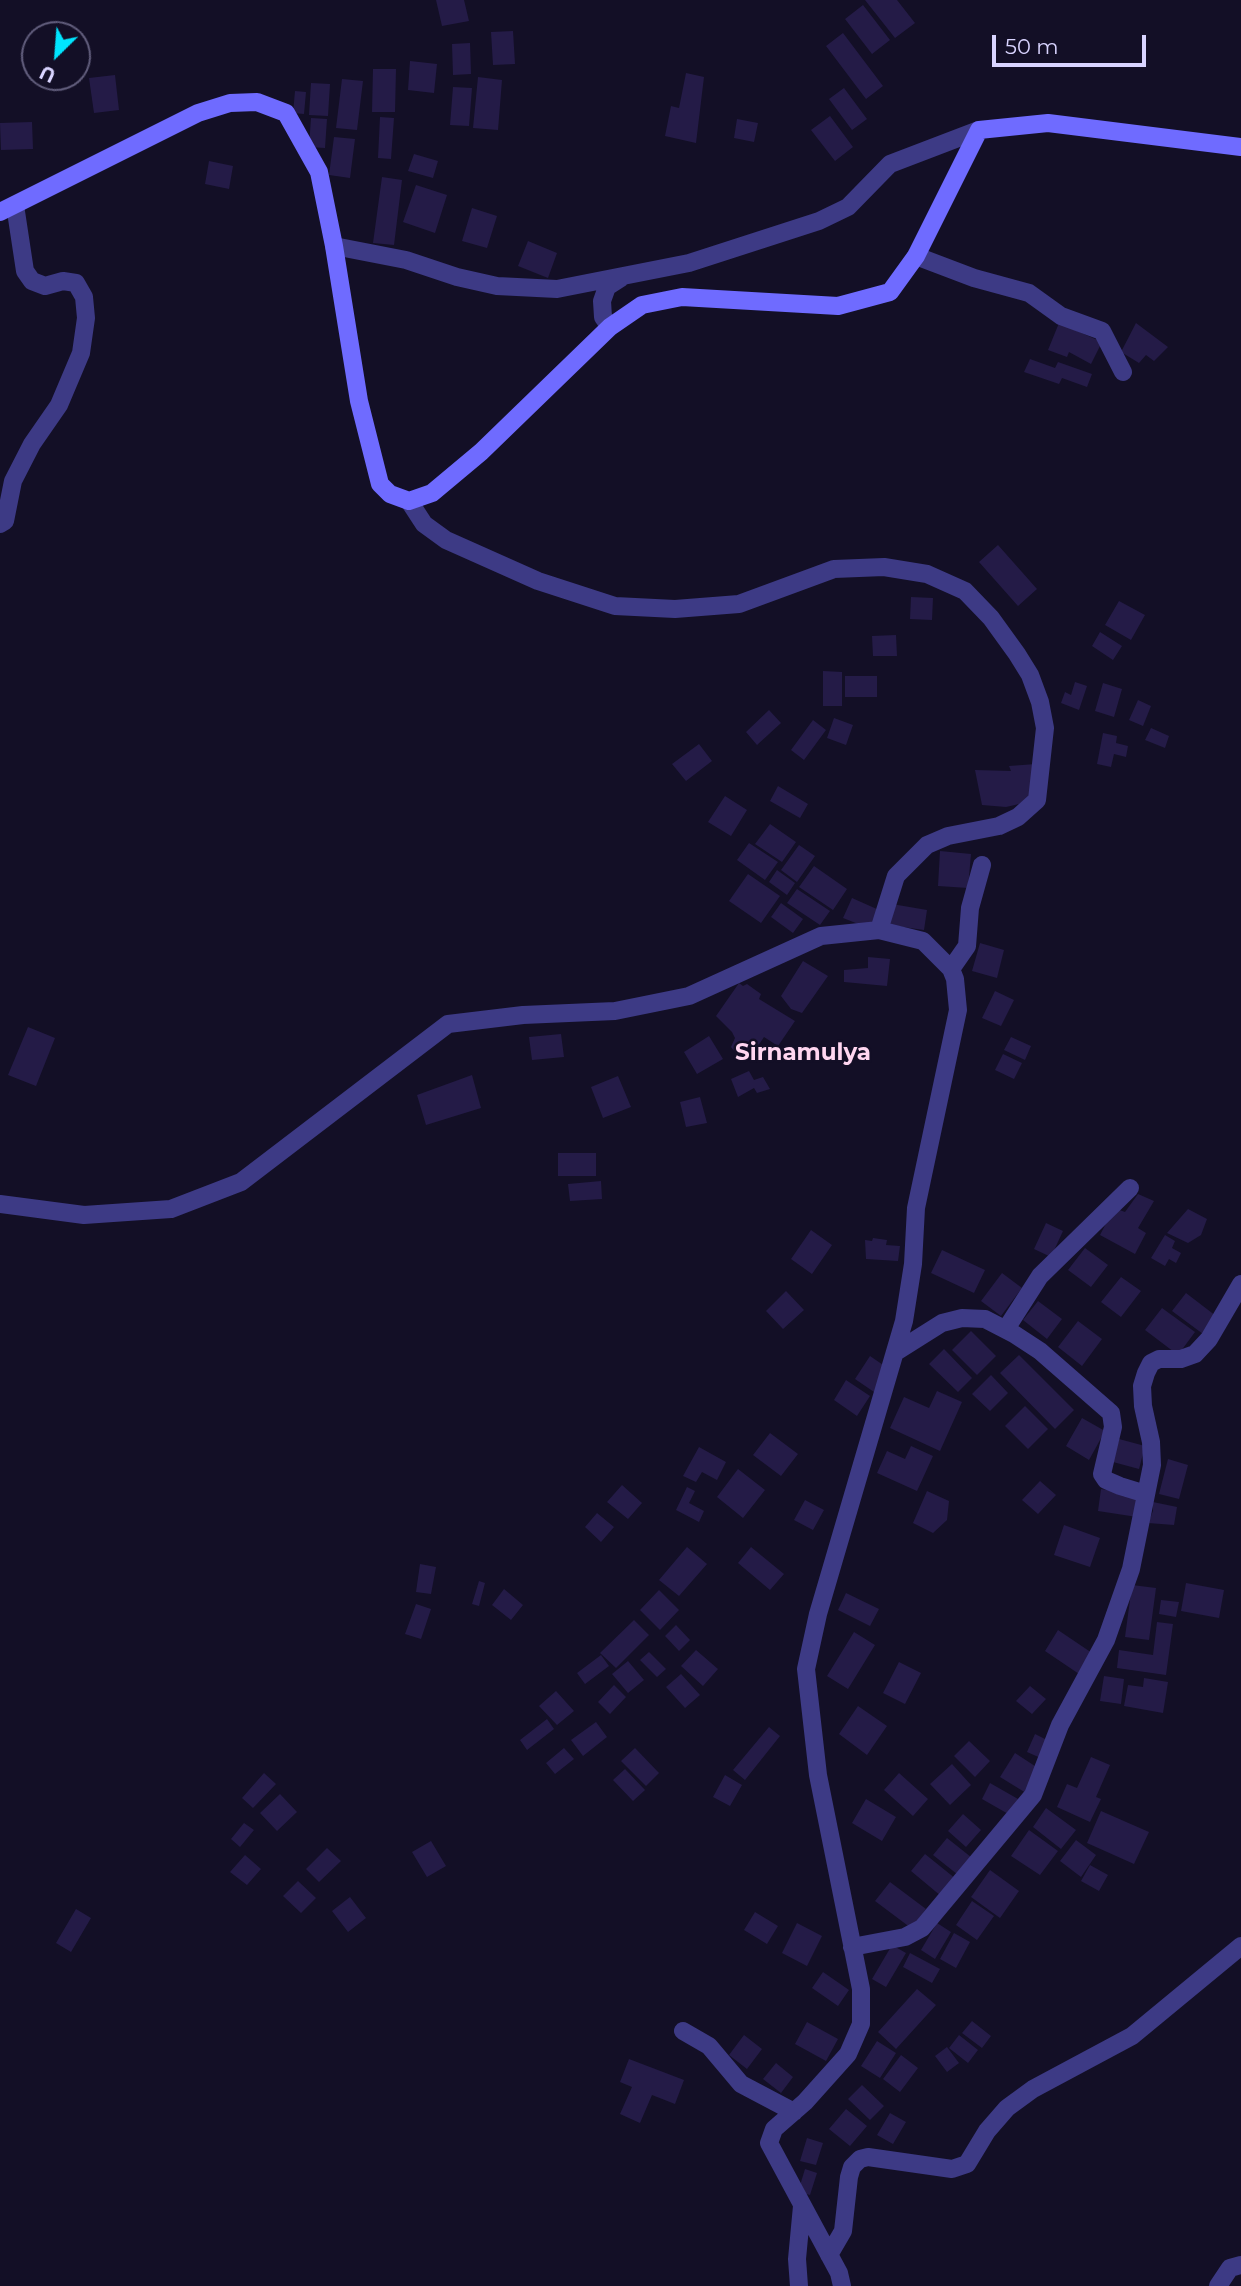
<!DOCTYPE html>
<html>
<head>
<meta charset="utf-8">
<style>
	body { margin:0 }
	#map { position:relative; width:1241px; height:2286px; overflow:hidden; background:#130f26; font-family:Montserrat,sans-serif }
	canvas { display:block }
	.north { position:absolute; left:21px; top:21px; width:70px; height:70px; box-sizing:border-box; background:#130f26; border:2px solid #625e7d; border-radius:50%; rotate:205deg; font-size:19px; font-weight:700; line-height:28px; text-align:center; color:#d9d4ff }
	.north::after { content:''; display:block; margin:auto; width:24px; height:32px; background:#00e5ff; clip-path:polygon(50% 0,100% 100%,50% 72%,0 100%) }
	.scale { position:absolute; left:992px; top:35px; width:154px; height:32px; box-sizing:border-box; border:4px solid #d9d4ff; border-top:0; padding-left:9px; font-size:21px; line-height:24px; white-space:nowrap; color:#d9d4ff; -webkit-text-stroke:5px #130f26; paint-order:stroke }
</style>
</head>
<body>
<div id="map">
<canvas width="1241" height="2286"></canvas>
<div class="north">U</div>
<div class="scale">50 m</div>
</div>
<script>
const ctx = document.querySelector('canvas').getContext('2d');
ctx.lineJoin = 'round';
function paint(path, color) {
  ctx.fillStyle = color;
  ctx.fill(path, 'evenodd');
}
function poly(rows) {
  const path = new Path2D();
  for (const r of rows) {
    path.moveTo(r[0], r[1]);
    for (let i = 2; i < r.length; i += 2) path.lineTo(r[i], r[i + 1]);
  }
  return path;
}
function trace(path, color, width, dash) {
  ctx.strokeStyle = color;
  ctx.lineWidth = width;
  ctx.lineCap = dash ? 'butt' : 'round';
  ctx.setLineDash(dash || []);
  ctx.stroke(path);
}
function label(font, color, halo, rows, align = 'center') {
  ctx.font = font + ' Montserrat,sans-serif';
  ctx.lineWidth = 5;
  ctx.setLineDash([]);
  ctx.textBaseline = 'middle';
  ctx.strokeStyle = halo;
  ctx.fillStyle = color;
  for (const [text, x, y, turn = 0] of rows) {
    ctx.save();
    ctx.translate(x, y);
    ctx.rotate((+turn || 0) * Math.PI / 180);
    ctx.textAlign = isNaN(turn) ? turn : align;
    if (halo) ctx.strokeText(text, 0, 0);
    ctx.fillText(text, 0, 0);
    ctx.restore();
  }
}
paint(poly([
	[436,0,464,0,469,21,442,26],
	[865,0,897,0,915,23,895,38],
	[863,5,890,40,872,54,845,19],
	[513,31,515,64,493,65,491,32],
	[843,33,883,86,866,99,826,46],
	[470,43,471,74,453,75,452,44],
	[410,61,437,64,434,93,408,90],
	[373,69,396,69,395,112,372,112],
	[686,73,704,77,696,143,665,136,671,106,679,108],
	[115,75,119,110,94,113,89,78],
	[478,77,502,80,498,130,473,128],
	[342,79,363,81,357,130,336,128],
	[311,83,330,84,328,116,309,115],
	[453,87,472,88,469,126,450,125],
	[844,88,867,119,852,130,829,99],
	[295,91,306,92,304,114,293,113],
	[830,116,853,147,835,161,811,130],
	[380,117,394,118,391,159,378,158],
	[311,118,327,119,325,148,309,147],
	[737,119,758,123,754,142,734,138],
	[32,122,33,149,1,150,0,123],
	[334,137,355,139,350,178,329,175],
	[414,154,438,161,433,178,408,171],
	[209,161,233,166,229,189,205,184],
	[382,177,402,180,394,245,373,243],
	[416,185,447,195,435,233,403,222],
	[472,208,497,216,487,248,462,241],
	[528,241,557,253,548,278,518,266],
	[1059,323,1102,342,1091,364,1069,352,1067,357,1048,350],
	[1136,323,1168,347,1154,361,1146,355,1139,363,1121,352],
	[1030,359,1055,368,1058,362,1092,374,1087,387,1062,378,1059,384,1024,372],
	[998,545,1037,589,1018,606,979,562],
	[911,597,933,598,932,620,910,619],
	[1119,601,1145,615,1131,640,1105,625],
	[1100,632,1122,646,1113,660,1092,646],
	[896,635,897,656,873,656,872,636],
	[823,671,842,672,842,706,823,706],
	[845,676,877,676,877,697,845,697],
	[1075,682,1087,686,1079,710,1061,703,1065,692,1071,695],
	[1103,683,1122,689,1114,717,1095,711],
	[1138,700,1151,706,1143,726,1129,720],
	[769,710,781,723,757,745,746,732],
	[834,718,853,725,846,745,827,738],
	[813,720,826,730,804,760,791,750],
	[1151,728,1169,736,1165,748,1145,740],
	[1103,733,1117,736,1116,743,1128,746,1126,757,1114,754,1111,767,1097,764],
	[699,744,712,761,686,781,672,764],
	[1036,764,1036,794,1019,804,1006,807,982,805,975,770,1011,771,1009,766],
	[778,786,808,804,800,818,770,801],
	[725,796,747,810,731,836,708,822],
	[770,824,796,842,782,862,755,844],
	[749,843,778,862,765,880,737,860],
	[799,845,815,856,797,882,781,870],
	[940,851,971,854,968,888,938,886],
	[814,866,847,889,833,910,799,887],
	[777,870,795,883,787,895,769,882],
	[748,874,780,896,761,923,729,901],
	[797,889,830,911,820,925,787,903],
	[852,898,879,910,871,929,843,918],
	[781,903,803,919,793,933,771,917],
	[892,904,927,910,924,930,889,925],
	[980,943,1004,950,997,978,972,971],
	[868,957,890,959,887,986,844,982,844,970,868,968],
	[803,961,828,976,802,1013,791,1009,781,996],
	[739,983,743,986,747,984,761,994,759,999,795,1021,778,1046,764,1037,750,1058,739,1057,731,1047,735,1038,732,1032,716,1016],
	[995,991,1014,1000,1001,1026,982,1018],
	[28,1027,55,1038,36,1086,8,1075],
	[561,1034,564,1057,532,1060,529,1037],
	[709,1036,723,1059,697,1074,684,1052],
	[1011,1037,1031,1046,1025,1060,1004,1050],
	[1003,1054,1022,1063,1014,1079,995,1070],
	[749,1071,754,1080,763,1077,770,1089,757,1093,754,1088,738,1097,731,1079],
	[472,1075,481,1108,426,1125,417,1095],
	[618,1076,631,1107,603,1118,591,1087],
	[700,1097,707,1123,686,1127,680,1102],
	[558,1153,596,1153,596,1176,558,1176],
	[601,1181,602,1199,570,1201,568,1184],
	[1138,1194,1154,1201,1138,1228,1146,1233,1135,1254,1100,1235,1114,1208,1125,1212],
	[1188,1209,1207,1219,1201,1235,1188,1243,1167,1233],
	[1046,1223,1063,1231,1051,1257,1034,1249],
	[811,1230,832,1245,812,1274,791,1259],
	[1165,1235,1175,1241,1172,1248,1181,1253,1176,1263,1169,1259,1165,1266,1151,1258],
	[873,1238,887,1240,886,1245,900,1246,898,1261,866,1259,865,1240,872,1241],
	[1085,1248,1108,1265,1091,1287,1068,1270],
	[942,1250,985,1270,974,1293,931,1273],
	[1002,1273,1022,1288,1001,1316,981,1301],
	[1121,1277,1141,1291,1121,1317,1101,1302],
	[786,1291,804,1310,783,1329,766,1311],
	[1186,1293,1216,1316,1203,1334,1172,1311],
	[1038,1301,1062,1319,1047,1339,1023,1320],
	[1162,1308,1195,1332,1178,1355,1145,1330],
	[1078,1321,1102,1339,1082,1366,1058,1347],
	[971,1331,996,1356,977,1375,952,1350],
	[944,1349,972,1378,958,1392,929,1364],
	[1019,1355,1074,1410,1055,1429,1000,1373],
	[870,1356,889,1369,874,1392,855,1379],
	[991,1375,1008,1393,990,1411,972,1394],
	[846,1380,870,1396,857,1416,834,1400],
	[937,1391,962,1402,940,1451,890,1428,904,1397,929,1408],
	[1025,1406,1048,1429,1028,1449,1005,1426],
	[1082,1418,1105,1431,1089,1460,1066,1446],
	[770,1433,798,1454,781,1476,753,1455],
	[1119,1439,1145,1446,1139,1469,1113,1462],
	[911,1446,933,1456,917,1491,877,1473,887,1451,905,1459],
	[699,1447,726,1462,717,1480,702,1472,696,1482,683,1476],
	[1168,1459,1188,1465,1179,1499,1159,1494],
	[738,1469,765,1490,743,1518,717,1497],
	[1040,1481,1056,1495,1038,1514,1022,1500],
	[622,1485,642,1503,628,1519,607,1502],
	[687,1487,695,1491,689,1503,704,1511,699,1522,676,1510],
	[1101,1489,1140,1495,1137,1517,1098,1511],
	[927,1491,949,1501,947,1520,933,1533,913,1523],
	[805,1500,824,1510,813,1530,794,1520],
	[1153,1502,1177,1507,1174,1525,1148,1523,1153,1511],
	[597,1513,614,1527,601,1542,585,1527],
	[1064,1525,1100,1538,1090,1567,1054,1555],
	[687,1547,707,1564,679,1596,659,1580],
	[751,1547,784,1574,770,1590,738,1563],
	[420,1564,436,1567,431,1594,416,1592],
	[479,1581,485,1583,479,1606,472,1604],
	[1186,1583,1224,1590,1219,1618,1181,1611],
	[1132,1585,1156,1588,1149,1640,1125,1637],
	[504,1589,523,1605,511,1620,492,1605],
	[659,1590,679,1610,660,1630,640,1610],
	[846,1593,879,1609,870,1626,838,1610],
	[1161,1600,1179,1602,1176,1617,1159,1614],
	[416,1604,431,1609,421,1639,405,1634],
	[634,1620,649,1635,616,1668,600,1653],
	[1157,1622,1173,1624,1166,1675,1117,1668,1119,1650,1153,1655],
	[676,1625,690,1640,679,1651,665,1636],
	[1058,1630,1095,1655,1082,1676,1045,1651],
	[854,1632,875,1645,848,1689,827,1676],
	[696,1650,718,1669,703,1686,681,1666],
	[649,1652,666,1669,657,1677,640,1660],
	[601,1655,609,1666,585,1684,577,1673],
	[628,1661,644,1680,628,1693,612,1674],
	[899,1662,921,1673,905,1704,883,1693],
	[681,1674,700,1695,685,1708,666,1687],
	[1104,1676,1124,1679,1121,1704,1100,1701],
	[1144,1678,1168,1682,1163,1713,1124,1706,1128,1685,1143,1687],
	[614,1685,626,1697,610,1714,598,1702],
	[1030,1686,1046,1699,1032,1714,1016,1701],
	[556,1691,574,1711,557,1725,539,1706],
	[858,1706,887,1726,867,1755,839,1734],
	[547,1719,554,1729,527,1750,520,1740],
	[596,1722,607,1737,583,1756,571,1740],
	[769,1727,780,1736,745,1780,733,1770],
	[1035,1734,1051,1742,1043,1759,1027,1752],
	[969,1741,990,1761,975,1777,954,1756],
	[564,1748,574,1759,555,1774,546,1763],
	[635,1748,659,1773,646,1786,621,1761],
	[1015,1753,1041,1770,1026,1793,1000,1777],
	[1091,1757,1110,1765,1096,1797,1101,1799,1090,1822,1057,1807,1067,1784,1077,1788],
	[952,1764,971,1785,950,1805,930,1784],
	[625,1769,645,1790,633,1801,613,1780],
	[264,1773,276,1784,253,1808,242,1798],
	[899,1773,928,1799,913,1816,884,1790],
	[725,1775,742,1785,730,1806,713,1797],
	[990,1783,1018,1799,1010,1815,982,1799],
	[280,1794,297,1812,277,1831,260,1813],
	[866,1799,896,1817,882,1841,852,1823],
	[1046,1808,1076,1830,1061,1849,1033,1827],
	[1101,1811,1149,1832,1134,1864,1087,1843],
	[963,1814,981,1830,966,1847,948,1831],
	[244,1823,254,1830,240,1847,231,1839],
	[1029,1830,1058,1851,1040,1875,1011,1856],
	[947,1838,976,1861,962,1878,933,1855],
	[1076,1840,1096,1855,1081,1877,1060,1861],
	[431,1841,446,1866,427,1877,412,1852],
	[327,1848,341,1861,319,1882,306,1869],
	[925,1854,956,1879,941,1896,911,1871],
	[245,1855,261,1869,247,1885,230,1872],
	[1090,1865,1108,1875,1099,1891,1081,1881],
	[990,1870,1019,1891,1000,1918,971,1897],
	[298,1881,316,1898,301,1913,283,1896],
	[890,1882,926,1909,911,1928,875,1901],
	[350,1897,366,1918,348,1932,332,1911],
	[972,1901,994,1916,977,1940,956,1925],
	[76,1909,91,1918,71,1952,56,1943],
	[755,1912,778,1926,767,1944,744,1930],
	[797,1923,822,1936,807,1966,782,1953],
	[937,1923,951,1932,935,1959,921,1950],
	[954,1933,970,1942,956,1968,940,1959],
	[892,1945,906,1953,886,1987,872,1979],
	[910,1953,940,1969,932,1983,903,1967],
	[823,1972,849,1990,838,2006,812,1988],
	[917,1989,936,2005,896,2049,878,2032],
	[972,2021,991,2036,982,2048,962,2033],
	[807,2022,838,2039,826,2061,795,2044],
	[744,2035,762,2049,747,2069,729,2055],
	[959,2035,978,2050,968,2063,949,2048],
	[877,2041,896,2053,880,2078,861,2066],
	[947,2047,959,2063,947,2072,935,2056],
	[901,2055,918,2068,900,2092,883,2079],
	[629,2059,684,2080,675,2104,652,2095,640,2123,620,2114,632,2087,620,2082],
	[776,2063,793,2077,781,2093,763,2079],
	[862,2085,884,2106,870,2120,848,2099],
	[846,2109,867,2126,850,2146,829,2129],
	[890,2113,906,2122,893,2144,877,2135],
	[807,2138,823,2143,816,2165,800,2161],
	[805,2169,817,2173,810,2195,798,2192]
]), '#241b47');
trace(poly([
	[334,246,406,260,457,277,497,286,557,289,689,263,819,221,848,207,890,164,979,130],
	[916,256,974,278,1029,293,1061,316,1102,331,1123,372],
	[610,327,603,317,602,301,607,287,621,278],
	[409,501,424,524,446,540,538,581,615,606,675,609,739,604,834,569,884,567,927,574,965,591,991,618,1017,654,1030,675,1040,702,1045,728,1037,800,1018,817,999,826,948,836,927,845,896,876,879,930],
	[0,524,5,521,13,481,32,444,59,405,81,353,86,318,84,297,76,283,63,281,45,286,32,281,25,271,15,205],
	[951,969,967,946,970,908,982,865],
	[0,1204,84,1215,171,1209,241,1182,448,1024,523,1015,615,1011,689,996,821,936,879,930,923,941,951,969,955,979,958,1010,916,1208,913,1264,904,1321,818,1614,806,1669,818,1775,861,1989,861,2024,848,2054,805,2102,774,2129,769,2143,839,2273,842,2286],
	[1006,1329,1040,1276,1130,1188],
	[896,1352,942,1323,962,1318,985,1319,1014,1334,1040,1351,1111,1413,1113,1427,1102,1474,1106,1480,1120,1486,1146,1494],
	[852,1947,905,1937,922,1928,1033,1795,1060,1725,1106,1640,1131,1569,1152,1465,1151,1442,1143,1406,1142,1386,1146,1373,1151,1363,1159,1359,1181,1359,1195,1354,1209,1339,1241,1284],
	[683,2031,709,2046,741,2084,794,2112],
	[829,2255,843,2231,849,2177,852,2167,860,2159,868,2157,952,2169,967,2164,987,2131,1007,2108,1033,2089,1132,2036,1241,1946],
	[799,2286,797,2259,802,2206],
	[1218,2286,1230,2268,1241,2265]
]), '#3d3a85', 18);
trace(poly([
	[0,212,198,113,230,103,257,102,286,113,319,172,334,246,359,401,380,484,390,494,409,501,432,493,481,452,610,327,642,305,682,297,838,306,890,292,916,256,979,130,1048,123,1241,147]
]), '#6f6bff', 18);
label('bold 23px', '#ffd6f0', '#130f26', [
	["Sirnamulya",803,1053]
]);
</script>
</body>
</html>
